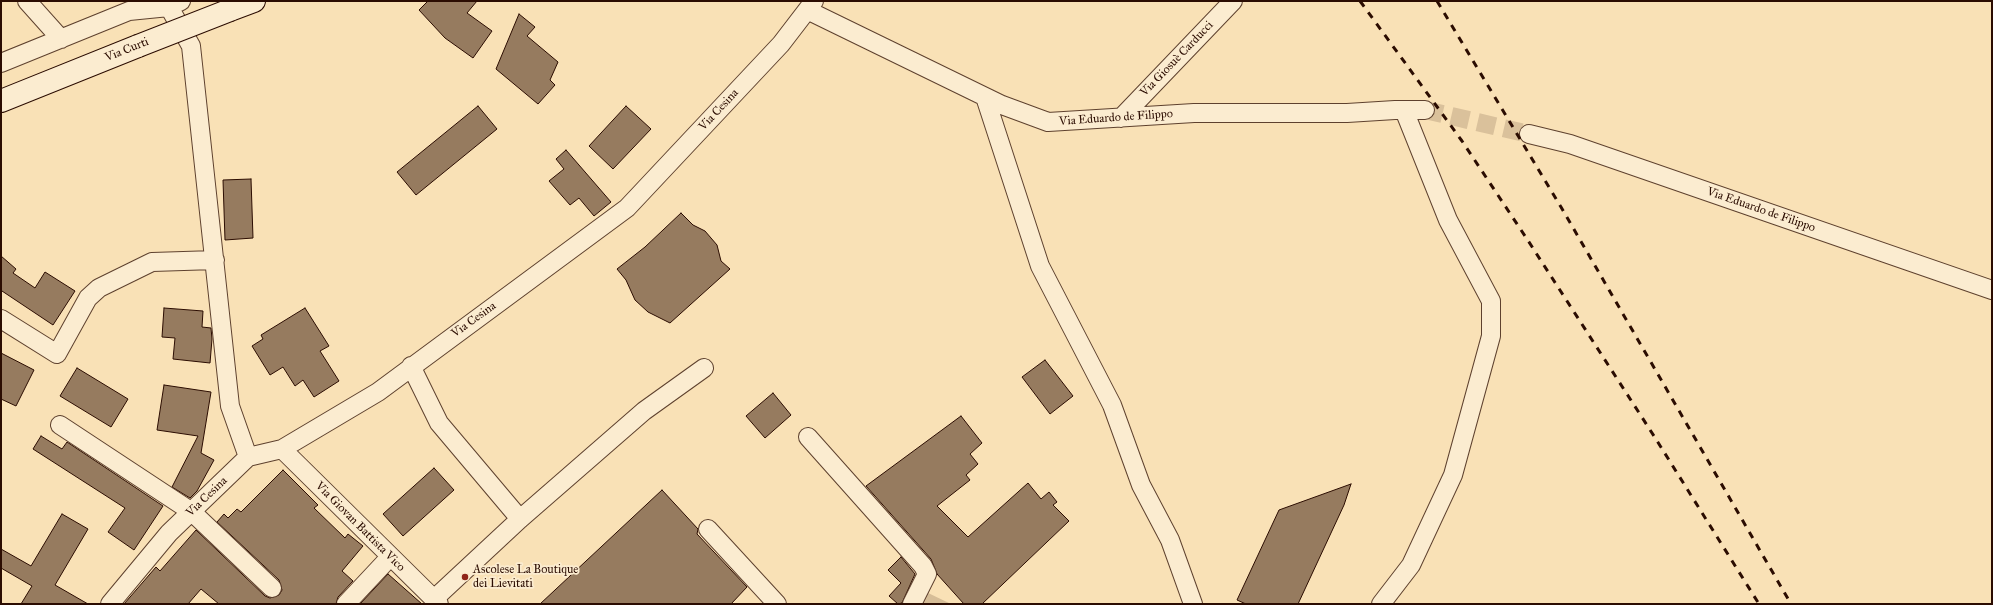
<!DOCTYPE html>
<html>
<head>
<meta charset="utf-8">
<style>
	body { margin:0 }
	#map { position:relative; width:1993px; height:605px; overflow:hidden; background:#f9e1b6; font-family:"IM FELL Great Primer",serif }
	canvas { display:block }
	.frame { position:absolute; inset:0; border:2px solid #2b0c01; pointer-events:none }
</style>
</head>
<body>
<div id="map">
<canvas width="1993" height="605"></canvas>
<div class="frame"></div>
</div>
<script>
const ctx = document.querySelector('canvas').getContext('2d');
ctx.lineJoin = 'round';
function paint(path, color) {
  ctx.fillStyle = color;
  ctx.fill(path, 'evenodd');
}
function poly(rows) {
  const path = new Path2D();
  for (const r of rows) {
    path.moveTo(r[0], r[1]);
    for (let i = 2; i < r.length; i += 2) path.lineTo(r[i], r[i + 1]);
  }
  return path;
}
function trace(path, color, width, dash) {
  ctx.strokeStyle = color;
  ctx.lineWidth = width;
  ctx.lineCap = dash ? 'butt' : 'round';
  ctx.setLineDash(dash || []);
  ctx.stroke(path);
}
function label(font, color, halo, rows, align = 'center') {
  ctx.font = font + ' "IM FELL Great Primer",serif';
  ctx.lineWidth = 3.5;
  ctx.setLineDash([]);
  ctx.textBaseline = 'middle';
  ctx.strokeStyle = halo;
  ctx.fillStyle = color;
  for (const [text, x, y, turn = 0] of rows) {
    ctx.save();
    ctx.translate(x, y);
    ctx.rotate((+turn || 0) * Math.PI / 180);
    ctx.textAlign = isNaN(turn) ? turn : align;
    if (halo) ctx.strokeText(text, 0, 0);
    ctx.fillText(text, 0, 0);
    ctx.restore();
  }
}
paint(poly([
	[924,591,951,604,918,604]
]), '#d6bd97');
const building = poly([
	[428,1,477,1,467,13,492,31,473,58,445,38,419,10,428,1],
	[519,14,535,27,527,36,558,62,550,80,555,85,538,104,496,69,519,14],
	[478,106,497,129,416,195,397,172,478,106],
	[626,106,651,129,613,169,589,146,626,106],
	[566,150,611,202,594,216,579,198,570,205,549,181,564,169,556,159,566,150],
	[251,179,253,238,225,240,223,180,251,179],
	[681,213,693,225,705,231,717,245,721,261,730,269,670,323,648,312,635,300,626,280,617,269,645,247,681,213],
	[1,256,16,269,13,273,35,288,45,272,75,291,53,325,2,291,1,293,1,256],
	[164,308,203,311,202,327,211,328,212,339,210,363,173,359,175,338,162,337,164,308],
	[305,308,329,346,320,351,339,381,314,397,303,380,295,386,283,367,270,375,252,346,263,339,261,335,305,308],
	[1,353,34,370,16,406,1,399,1,353],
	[1045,360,1073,396,1050,414,1022,377,1045,360],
	[77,368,128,399,111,427,60,396,77,368],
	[164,385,211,392,201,453,214,460,197,491,190,498,172,487,198,436,157,430,164,385],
	[773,393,791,415,765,438,746,416,773,393],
	[961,416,982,443,970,454,978,464,966,475,970,480,937,506,968,537,1028,483,1041,499,1049,492,1057,502,1053,505,1069,521,982,604,964,604,937,574,931,559,866,486,961,416],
	[41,436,62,449,67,442,163,506,134,550,108,532,125,508,33,449,41,436],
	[434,468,454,490,403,536,383,514,434,468],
	[283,470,318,505,314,508,345,538,348,534,363,546,342,571,353,581,338,597,336,604,219,604,201,589,188,604,124,604,156,567,160,571,196,530,265,596,270,598,279,595,282,590,279,580,217,522,224,514,228,518,237,509,241,512,283,470],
	[1351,484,1344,505,1298,604,1246,604,1237,600,1279,510,1351,484],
	[662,490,698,529,697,534,747,587,731,604,540,604,662,490],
	[62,514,88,529,55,585,88,604,21,604,32,586,1,568,1,549,31,566,62,514],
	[901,557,915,574,902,603,898,604,889,596,901,583,888,570,901,557],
	[388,574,422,604,360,604,388,574]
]);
paint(building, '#967b5f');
trace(building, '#2b0c01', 1);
trace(poly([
	[1425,110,1529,134]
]), '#dac19b', 18, [18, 9]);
const street = poly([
	[27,1,61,39],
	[169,7,191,46,230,406,248,457],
	[807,10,1002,105,1048,122,1194,113,1347,113,1395,110,1425,110],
	[1,63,129,11,169,7,181,1],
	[985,97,1040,266,1112,405,1141,485,1170,540,1193,604],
	[1121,118,1233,1],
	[1529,134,1570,144,1992,290],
	[1,319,57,354,88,298,99,288,152,262,215,260],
	[411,366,439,423,520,519],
	[60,425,192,512,272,588],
	[808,437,923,566,927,574,912,604],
	[282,449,439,604],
	[708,529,777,604],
	[434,599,520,519,644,411,704,368],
	[110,604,169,533,248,457,282,449,378,392,627,208,781,44,814,1],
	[346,604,390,557],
	[1381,604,1411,565,1453,475,1491,336,1491,301,1448,220,1404,110]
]);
const secondary = poly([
	[230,10,254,1],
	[1,101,138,46]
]);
trace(street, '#5e412e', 20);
trace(secondary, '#2b0c01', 24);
trace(street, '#fbecd0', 18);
trace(secondary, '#fbecd0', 22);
trace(poly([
	[1360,1,1462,141,1527,239,1654,436,1759,604],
	[1437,1,1561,207,1791,604]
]), '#2b0c01', 3, [7, 7]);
const secondaryBridge = poly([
	[138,46,230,10]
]);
trace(secondaryBridge, '#2b0c01', 24, []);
trace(secondaryBridge, '#fbecd0', 22);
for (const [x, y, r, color] of [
	[465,577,4,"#8f2418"]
]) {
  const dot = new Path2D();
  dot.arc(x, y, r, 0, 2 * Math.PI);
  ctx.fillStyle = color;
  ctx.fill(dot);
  trace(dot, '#fbecd0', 1.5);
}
label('12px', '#2b0c01', '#fbecd0', [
	["Via Curti",127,50,-22],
	["Via Giosuè Carducci",1177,59,-46],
	["Via Cesina",719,110,-47],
	["Via Eduardo de Filippo",1116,118,-4],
	["Via Eduardo de Filippo",1761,210,19],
	["Via Cesina",474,320,-36],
	["Via Cesina",207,497,-44],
	["Via Giovan Battista Vico",360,527,45]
]);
label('12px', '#2b0c01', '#fbecd0', [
	["Ascolese La Boutique",473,570],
	["dei Lievitati",473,584]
], 'left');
</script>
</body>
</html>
